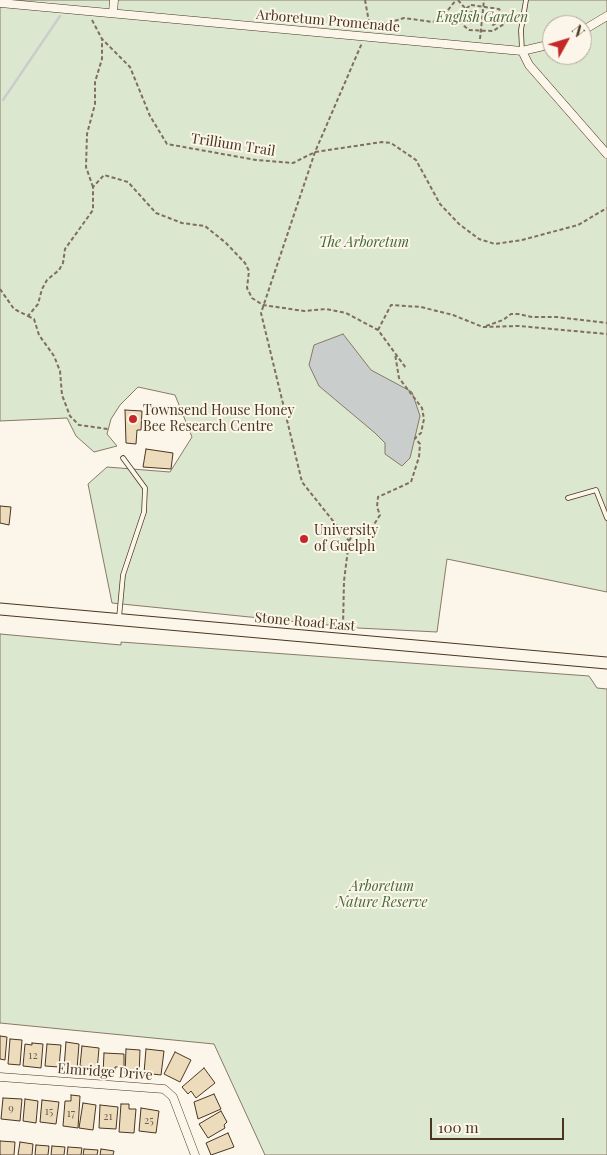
<!DOCTYPE html>
<html>
<head>
<meta charset="utf-8">
<style>
	body { margin:0 }
	#map { position:relative; width:607px; height:1155px; overflow:hidden; background:#fbf6e9; font-family:"Playfair Display",serif }
	canvas { display:block }
	.north { position:absolute; left:542px; top:15px; width:50px; height:50px; box-sizing:border-box; background:#fbf6e9; border:1px solid #b4a999; border-radius:50%; rotate:51deg; font-size:14px; font-weight:700; line-height:20px; text-align:center; color:#4a3520 }
	.north::after { content:''; display:block; margin:auto; width:18px; height:22px; background:#c62828; clip-path:polygon(50% 0,100% 100%,50% 72%,0 100%) }
	.scale { position:absolute; left:430px; top:1118px; width:134px; height:22px; box-sizing:border-box; border:2px solid #4a3520; border-top:0; padding-left:6px; font-size:15px; line-height:18px; white-space:nowrap; color:#4a3520; -webkit-text-stroke:4px #fbf6e9; paint-order:stroke }
</style>
</head>
<body>
<div id="map">
<canvas width="607" height="1155"></canvas>
<div class="north">N</div>
<div class="scale">100 m</div>
</div>
<script>
const ctx = document.querySelector('canvas').getContext('2d');
ctx.lineJoin = 'round';
function paint(path, color) {
  ctx.fillStyle = color;
  ctx.fill(path, 'evenodd');
}
function poly(rows) {
  const path = new Path2D();
  for (const r of rows) {
    path.moveTo(r[0], r[1]);
    for (let i = 2; i < r.length; i += 2) path.lineTo(r[i], r[i + 1]);
  }
  return path;
}
function trace(path, color, width, dash) {
  ctx.strokeStyle = color;
  ctx.lineWidth = width;
  ctx.lineCap = dash ? 'butt' : 'round';
  ctx.setLineDash(dash || []);
  ctx.stroke(path);
}
function label(font, color, halo, rows, align = 'center') {
  ctx.font = font + ' "Playfair Display",serif';
  ctx.lineWidth = 4;
  ctx.setLineDash([]);
  ctx.textBaseline = 'middle';
  ctx.strokeStyle = halo;
  ctx.fillStyle = color;
  for (const [text, x, y, turn = 0] of rows) {
    ctx.save();
    ctx.translate(x, y);
    ctx.rotate((+turn || 0) * Math.PI / 180);
    ctx.textAlign = isNaN(turn) ? turn : align;
    if (halo) ctx.strokeText(text, 0, 0);
    ctx.fillText(text, 0, 0);
    ctx.restore();
  }
}
const green = poly([
	[0,0,607,0,607,592,447,559,437,632,358,628,112,603,88,484,107,467,170,472,192,437,175,395,138,387,120,405,111,419,107,434,117,446,94,452,76,436,67,418,0,421,0,0],
	[552,25,582,25,582,55,552,55,552,25],
	[0,634,121,645,121,642,589,676,597,688,607,689,607,1155,265,1155,214,1044,0,1023,0,634]
]);
paint(green, '#dce7d0');
trace(green, '#887966', 1);
const water = poly([
	[343,334,371,370,412,392,420,416,410,458,402,466,385,454,385,443,375,433,319,386,309,365,314,345,343,334]
]);
paint(water, '#c9cecd');
trace(water, '#887966', 1);
trace(poly([
	[3,100,60,16]
]), '#c9cecd', 2.5);
const building = poly([
	[125,410,142,411,141,430,137,430,136,444,126,443,125,410],
	[146,449,173,453,171,469,143,467,146,449],
	[0,506,11,507,9,525,0,523,0,506],
	[0,1036,7,1037,5,1060,0,1059,0,1036],
	[10,1039,22,1040,20,1065,8,1064,10,1039],
	[66,1042,79,1044,77,1069,64,1068,66,1042],
	[32,1043,43,1044,41,1068,23,1066,25,1044,32,1045,32,1043],
	[47,1044,61,1045,59,1067,45,1066,47,1044],
	[82,1046,99,1048,97,1071,89,1070,90,1067,80,1066,82,1046],
	[126,1049,140,1050,139,1075,125,1074,126,1049],
	[146,1049,164,1051,161,1075,144,1073,146,1049],
	[175,1052,191,1060,180,1082,164,1074,175,1052],
	[104,1053,124,1054,124,1067,115,1067,115,1074,103,1074,104,1053],
	[204,1068,215,1083,196,1098,191,1091,188,1094,182,1087,204,1068],
	[214,1094,221,1109,198,1119,194,1102,214,1094],
	[71,1095,80,1096,78,1128,63,1126,65,1101,71,1101,71,1095],
	[3,1098,22,1099,20,1121,1,1119,3,1098],
	[25,1099,38,1101,36,1123,23,1121,25,1099],
	[42,1100,59,1102,56,1124,40,1122,42,1100],
	[83,1103,96,1105,93,1130,79,1128,83,1103],
	[121,1104,129,1104,129,1109,136,1109,134,1133,119,1132,121,1104],
	[100,1105,118,1107,116,1129,99,1128,100,1105],
	[141,1108,159,1111,156,1133,139,1131,141,1108],
	[221,1111,227,1122,224,1125,225,1128,208,1138,199,1124,221,1111],
	[228,1133,234,1147,211,1155,206,1143,228,1133],
	[0,1141,15,1142,14,1155,0,1155,0,1141],
	[20,1142,33,1144,32,1155,18,1155,20,1142],
	[36,1145,49,1146,48,1155,35,1155,36,1145],
	[52,1146,65,1147,64,1155,51,1155,52,1146],
	[68,1147,82,1148,81,1155,67,1155,68,1147],
	[84,1149,98,1150,97,1155,83,1155,84,1149],
	[101,1149,114,1151,113,1155,100,1155,101,1149]
]);
paint(building, '#ecdcbc');
trace(building, '#4a3520', 1);
const service = poly([
	[522,51,521,30,526,0],
	[568,498,596,490,607,518],
	[119,618,123,575,144,512,145,488,123,458]
]);
const minor = poly([
	[0,3,522,51,552,44],
	[113,13,114,0],
	[582,31,607,16],
	[522,51,529,65,607,154],
	[0,1077,164,1089,173,1097,195,1155]
]);
const secondary = poly([
	[0,609,607,663]
]);
trace(service, '#4a3520', 5.5);
trace(minor, '#4a3520', 9);
trace(secondary, '#4a3520', 13);
trace(poly([
	[365,0,369,22,367,29],
	[458,0,469,13],
	[471,5,499,9,504,17,504,24,493,31,469,30,463,25,459,18,461,12,471,5],
	[472,11,478,12,478,18,471,23,466,17,472,11],
	[488,12,497,15,499,19,496,23,493,25,487,20,488,12],
	[92,20,102,39,130,67,150,116,167,144,256,160,293,163,315,152,382,142,391,143,416,160,440,204,459,224,479,239,495,244,522,240,578,225,607,208],
	[369,22,388,23,404,18,433,22,444,15,456,0],
	[480,39,484,0],
	[93,187,86,167,87,134,95,104,95,82,102,59,102,39],
	[0,289,14,309,28,316,38,304,42,289,47,280,59,270,63,263,65,249,93,210,93,187,104,175,128,182,156,213,182,223,205,226,226,243,245,263,249,271,247,288,252,298,263,305,304,311,326,309,346,313,378,330,406,368],
	[28,316,34,319,39,335,54,356,60,371,62,395,70,416,79,425,108,429],
	[486,326,503,320,511,314,518,314,532,317,557,317,607,323],
	[378,330,391,305,421,307,453,315,483,327,519,326,607,334],
	[349,541,353,534,373,526,380,515,377,507,378,497,411,482,419,457,420,444,415,438,421,433,424,419,422,408,399,378,395,354],
	[343,626,344,581,349,541,302,482,261,313,315,152,362,43]
]), '#7f6f5c', 2, [4, 2.5]);
trace(service, '#fbf6e9', 4);
trace(minor, '#fbf6e9', 8);
trace(secondary, '#fbf6e9', 11);
for (const [x, y, r, color] of [
	[133,419,5,"#c62828"],
	[304,539,5,"#c62828"]
]) {
  const dot = new Path2D();
  dot.arc(x, y, r, 0, 2 * Math.PI);
  ctx.fillStyle = color;
  ctx.fill(dot);
  trace(dot, '#fbf6e9', 2);
}
label('11px', '#725f47', null, [
	["12",33,1056],
	["9",11,1109],
	["15",49,1112],
	["17",71,1114],
	["21",108,1117],
	["25",149,1121]
]);
label('italic 14px', '#436837', '#fbf6e9', [
	["English Garden",482,18],
	["The Arboretum",364,243],
	["Arboretum",382,887],
	["Nature Reserve",382,903]
]);
label('14px', '#4a3520', '#fbf6e9', [
	["Arboretum Promenade",328,21,5],
	["Trillium Trail",233,145,9],
	["Stone Road East",305,622,5],
	["Elmridge Drive",105,1072,4]
]);
label('14px', '#4a3520', '#fbf6e9', [
	["Townsend House Honey",143,411],
	["Bee Research Centre",143,427],
	["University",314,531],
	["of Guelph",314,547]
], 'left');
</script>
</body>
</html>
